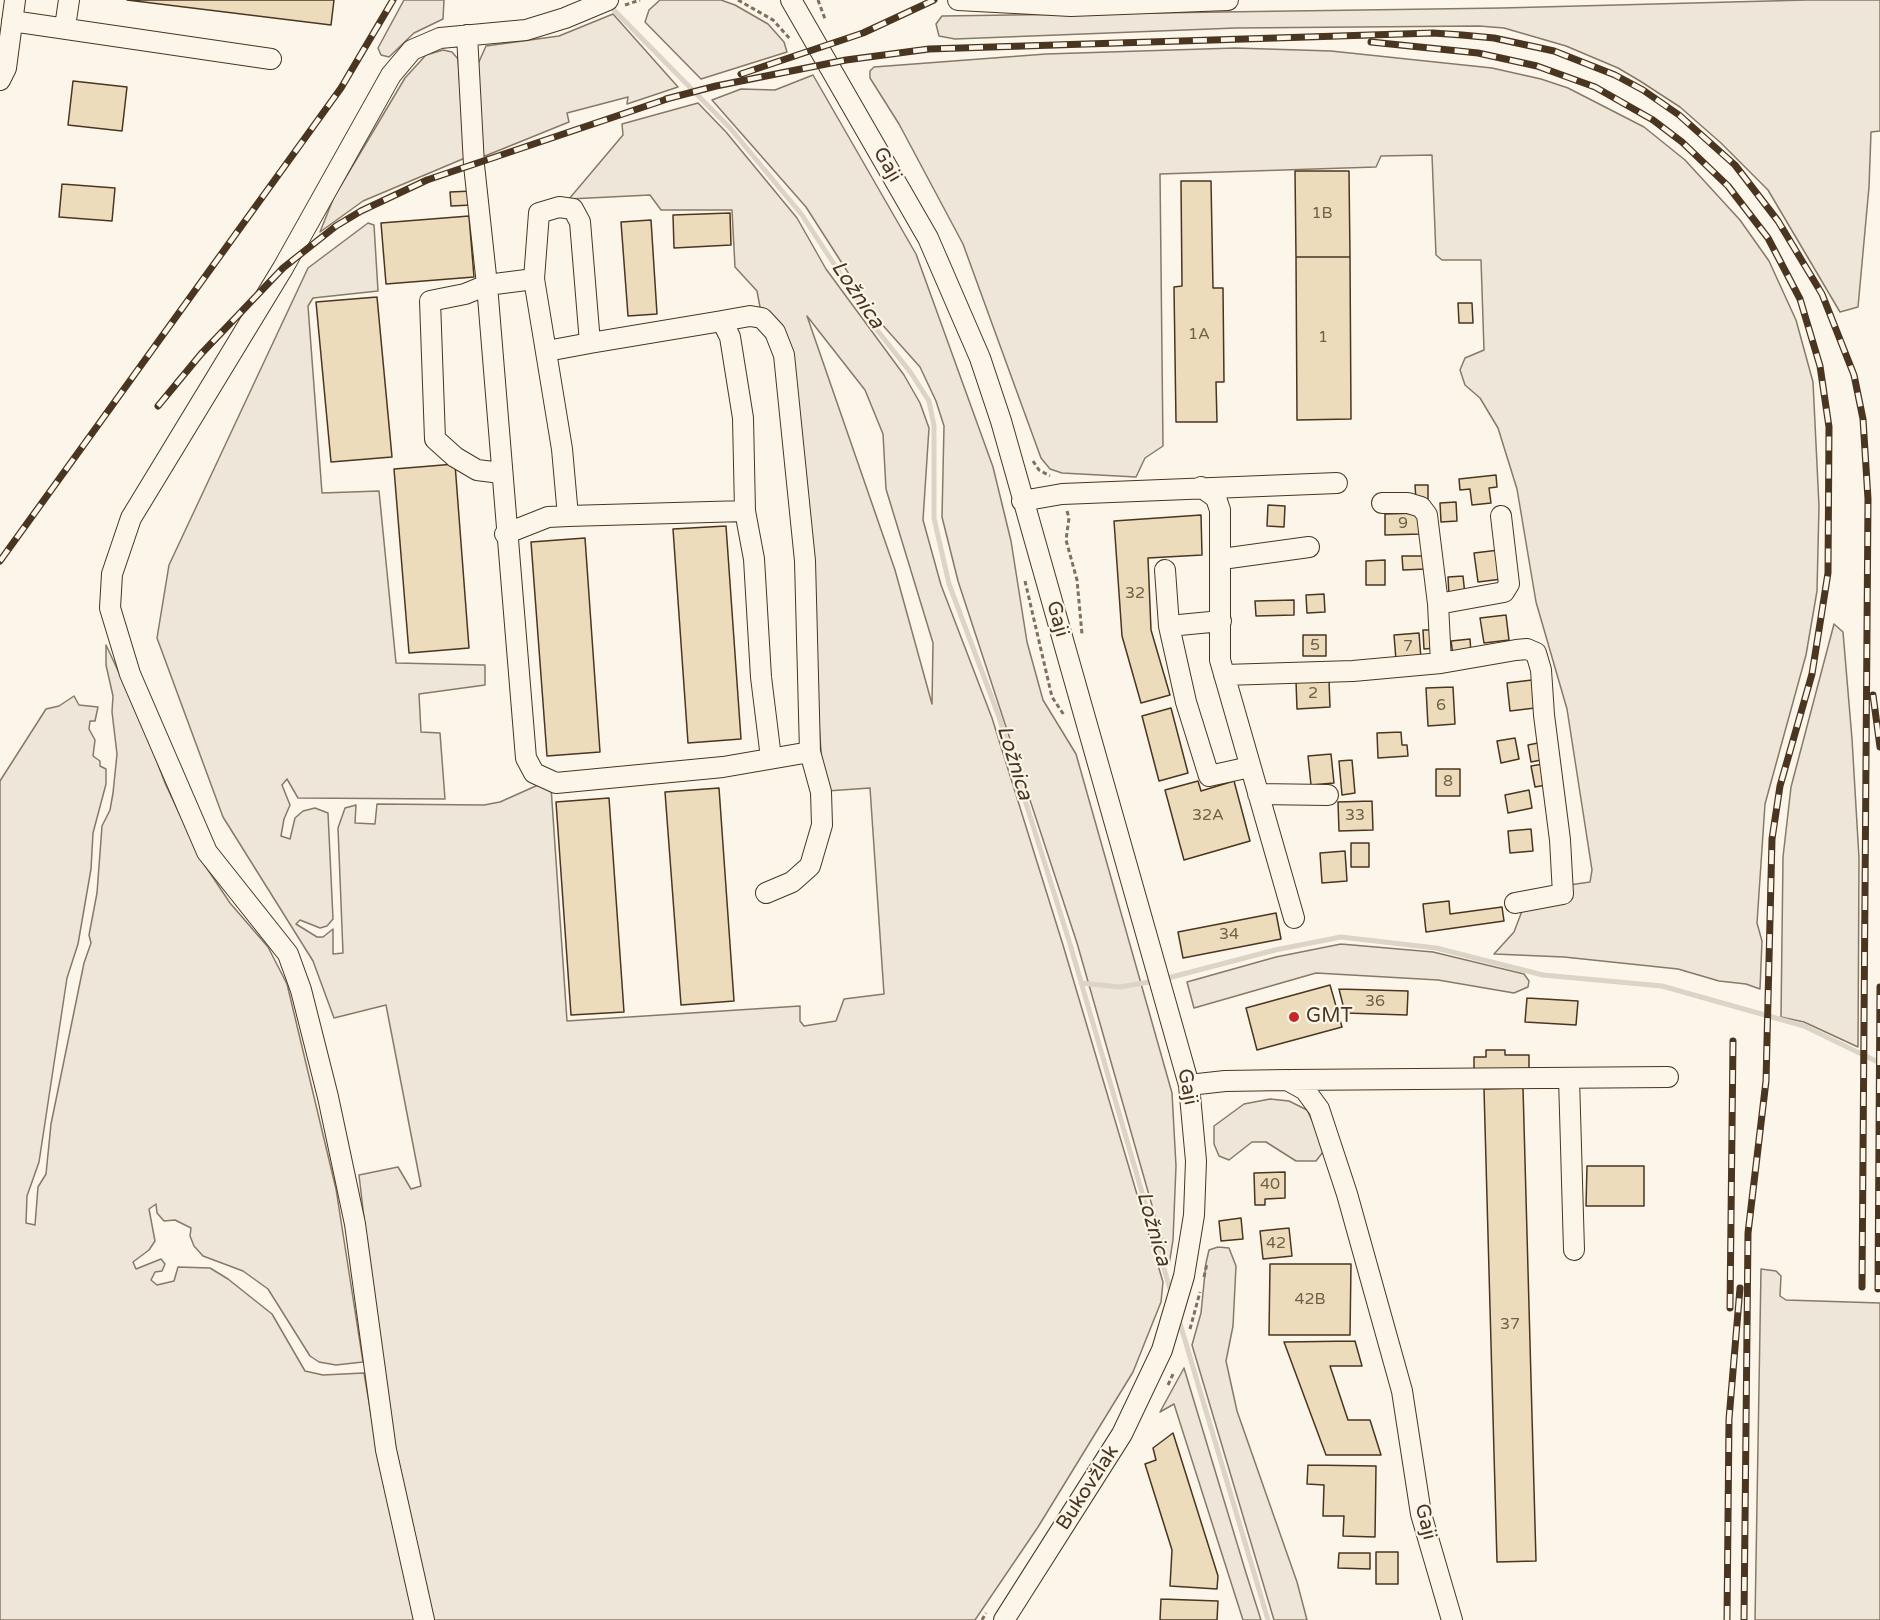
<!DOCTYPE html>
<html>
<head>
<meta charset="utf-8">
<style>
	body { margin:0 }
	canvas { display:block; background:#fbf6e9 }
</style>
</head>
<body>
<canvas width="1880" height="1620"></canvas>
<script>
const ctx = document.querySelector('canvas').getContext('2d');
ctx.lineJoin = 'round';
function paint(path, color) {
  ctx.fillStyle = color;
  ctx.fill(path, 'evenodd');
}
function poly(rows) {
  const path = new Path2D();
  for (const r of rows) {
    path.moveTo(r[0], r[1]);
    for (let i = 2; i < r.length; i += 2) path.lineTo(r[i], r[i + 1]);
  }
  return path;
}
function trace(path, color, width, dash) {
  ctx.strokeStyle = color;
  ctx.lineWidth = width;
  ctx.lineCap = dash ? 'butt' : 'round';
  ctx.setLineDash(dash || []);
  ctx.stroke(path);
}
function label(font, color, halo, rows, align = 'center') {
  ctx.font = font + ' "Varela Round",sans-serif';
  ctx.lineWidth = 4.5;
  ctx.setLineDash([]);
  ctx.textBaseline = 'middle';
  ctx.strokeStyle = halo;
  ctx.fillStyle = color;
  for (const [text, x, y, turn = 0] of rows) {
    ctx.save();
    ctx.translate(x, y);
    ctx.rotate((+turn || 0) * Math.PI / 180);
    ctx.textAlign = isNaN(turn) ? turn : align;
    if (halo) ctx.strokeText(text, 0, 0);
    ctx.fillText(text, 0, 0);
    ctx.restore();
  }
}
const green = poly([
	[404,0,444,0,443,19,414,33,389,57,381,55,378,48,404,0],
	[660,0,721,0,735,5,768,24,784,42,787,52,701,79,645,22,649,10,660,0],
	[1807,0,1880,0,1880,131,1871,132,1869,187,1858,307,1840,312,1768,190,1721,143,1680,107,1640,81,1618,68,1566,46,1504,28,1479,26,1236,28,955,39,939,36,936,24,942,16,1502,8,1807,0],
	[613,14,678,87,627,104,628,97,567,113,569,122,485,156,482,154,478,64,486,46,559,36,613,14],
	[1235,48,1331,51,1492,68,1541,79,1568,88,1644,127,1685,160,1740,220,1769,261,1796,320,1813,382,1819,506,1817,591,1806,655,1765,804,1757,923,1762,941,1760,989,1746,984,1719,981,1678,969,1564,957,1494,954,1514,932,1522,911,1569,885,1590,882,1592,870,1567,709,1536,602,1517,489,1498,428,1480,398,1465,385,1460,370,1465,358,1484,350,1481,260,1442,260,1436,255,1432,155,1381,156,1376,167,1160,174,1163,446,1145,458,1136,477,1062,473,1050,469,1041,458,963,244,899,124,870,78,870,71,874,67,1046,54,1235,48],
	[443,50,452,52,458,59,465,158,363,201,320,232,334,197,405,78,426,55,443,50],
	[813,75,916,254,993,467,1011,541,1027,642,1043,700,1076,754,1172,1093,1176,1166,1173,1240,1169,1265,1077,943,958,581,942,517,944,426,936,401,920,367,879,321,806,207,712,100,741,89,775,90,813,75],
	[698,103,726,132,797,218,826,269,904,375,920,403,929,428,923,520,941,585,992,718,1063,945,1163,1282,1161,1302,1133,1372,1038,1527,975,1620,433,1620,385,1399,359,1175,398,1167,411,1189,421,1186,386,1005,334,1018,313,961,223,817,157,638,169,565,308,268,368,223,374,225,378,291,313,298,308,306,322,493,379,491,396,663,485,665,485,685,419,694,421,732,440,733,445,799,298,798,287,779,282,785,290,805,284,819,281,836,290,839,295,818,303,811,315,808,328,813,333,919,327,926,320,928,300,920,296,924,317,937,323,937,333,929,333,954,343,953,338,828,345,808,356,805,355,823,375,824,377,804,484,805,500,802,538,785,551,787,567,1021,800,1006,800,1021,804,1026,836,1021,844,999,884,994,870,788,827,791,823,777,817,698,769,314,760,307,757,291,735,267,732,210,661,210,650,195,569,199,623,135,622,124,698,103],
	[807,316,865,390,883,434,886,489,933,643,932,704,895,570,807,316],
	[1834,624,1843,632,1852,739,1859,858,1858,1047,1804,1022,1781,1017,1783,857,1791,787,1834,624],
	[106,645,142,722,165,783,200,858,230,903,268,947,287,984,336,1189,363,1362,336,1365,319,1362,310,1356,268,1289,243,1271,203,1256,194,1246,190,1236,191,1228,175,1220,164,1221,157,1213,156,1204,149,1209,155,1241,149,1250,133,1262,136,1269,161,1259,165,1264,162,1271,155,1272,151,1280,157,1285,174,1281,178,1267,210,1268,228,1279,272,1314,305,1371,323,1375,364,1373,377,1449,416,1620,0,1620,0,781,46,709,59,706,74,696,79,705,98,707,95,721,90,721,89,729,95,740,93,756,100,761,100,766,106,769,106,784,93,833,91,869,78,944,67,978,39,1162,27,1196,26,1223,35,1225,38,1187,46,1174,51,1124,84,963,91,943,89,935,97,893,102,826,110,810,113,793,117,754,112,712,113,696,106,665,106,645],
	[1341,944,1433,952,1524,974,1529,981,1528,987,1514,993,1438,980,1316,973,1194,1008,1187,982,1276,957,1341,944],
	[1270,1099,1289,1101,1307,1110,1318,1133,1323,1152,1316,1161,1296,1161,1266,1142,1252,1142,1229,1160,1219,1156,1214,1144,1214,1126,1244,1104,1270,1099],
	[1218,1247,1229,1248,1236,1266,1233,1326,1226,1361,1237,1411,1297,1582,1307,1620,1274,1620,1192,1345,1201,1313,1206,1263,1209,1250,1218,1247],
	[1761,1269,1776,1271,1781,1276,1780,1296,1786,1300,1880,1303,1880,1620,1755,1620,1761,1269],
	[1184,1368,1246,1573,1261,1620,1243,1620,1174,1404,1160,1412,1184,1368]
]);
paint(green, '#ede6d9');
trace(green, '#887966', 1.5);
trace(poly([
	[609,5,730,128,802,215,877,330,911,373,929,401,934,426,934,518,949,584,999,717,1070,944,1172,1296],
	[1164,979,1275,950,1341,937,1436,948,1543,975,1662,986,1804,1026,1880,1063],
	[1081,983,1120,987,1155,981],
	[1179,1320,1268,1620]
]), '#dcd4c6', 5);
const building = poly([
	[127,0,334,0,331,25,127,0],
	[73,81,127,87,122,131,68,125,73,81],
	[1295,171,1349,171,1350,257,1296,257,1295,171],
	[1181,181,1211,181,1213,288,1223,288,1224,382,1216,382,1217,422,1176,422,1174,287,1182,286,1181,181],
	[62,184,115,188,112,221,59,217,62,184],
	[472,191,472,205,451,206,450,192,472,191],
	[730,213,731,245,674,248,673,215,730,213],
	[469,216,474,277,386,284,381,223,469,216],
	[651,220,657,314,628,316,621,222,651,220],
	[1296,257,1350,257,1351,419,1297,420,1296,257],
	[377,297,392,457,331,462,316,302,377,297],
	[1458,303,1472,303,1473,323,1459,323,1458,303],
	[455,464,469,648,409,653,394,469,455,464],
	[1496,475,1497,487,1489,488,1491,503,1472,505,1470,489,1460,490,1459,479,1496,475],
	[1415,485,1428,485,1428,499,1416,500,1415,485],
	[1456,502,1457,521,1441,522,1440,503,1456,502],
	[1268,505,1285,506,1284,527,1267,526,1268,505],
	[1420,513,1421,534,1385,535,1385,514,1420,513],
	[1201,515,1202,555,1148,558,1151,630,1170,695,1141,703,1122,636,1114,521,1201,515],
	[726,526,741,739,688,743,673,529,726,526],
	[585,538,600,752,547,756,531,542,585,538],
	[1499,550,1502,579,1478,582,1474,553,1499,550],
	[1402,556,1426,556,1426,569,1403,570,1402,556],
	[1385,560,1385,585,1366,585,1366,561,1385,560],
	[1463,576,1465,595,1449,596,1448,577,1463,576],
	[1324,594,1325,612,1307,613,1306,595,1324,594],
	[1294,600,1294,615,1256,616,1255,601,1294,600],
	[1506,615,1509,640,1484,643,1480,618,1506,615],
	[1423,630,1435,630,1436,648,1424,649,1423,630],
	[1419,633,1421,659,1396,660,1394,635,1419,633],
	[1303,635,1326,635,1326,656,1303,656,1303,635],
	[1470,639,1471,653,1453,655,1451,641,1470,639],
	[1329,680,1330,707,1297,709,1296,681,1329,680],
	[1532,680,1535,708,1510,711,1507,683,1532,680],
	[1453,687,1455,724,1428,726,1426,688,1453,687],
	[1171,708,1188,773,1159,781,1142,716,1171,708],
	[1401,732,1402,745,1407,745,1408,756,1378,758,1377,733,1401,732],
	[1515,738,1519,759,1501,763,1497,741,1515,738],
	[1538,743,1541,760,1531,762,1528,745,1538,743],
	[1331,754,1334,783,1311,785,1308,756,1331,754],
	[1352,760,1355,793,1342,795,1339,761,1352,760],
	[1543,764,1546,785,1535,787,1531,766,1543,764],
	[1436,769,1460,769,1460,796,1436,796,1436,769],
	[1198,781,1201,791,1234,781,1250,841,1184,860,1165,790,1198,781],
	[719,788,734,1001,681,1005,665,792,719,788],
	[1529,790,1532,808,1508,813,1505,795,1529,790],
	[609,798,624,1012,571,1015,556,802,609,798],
	[1372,801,1373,830,1339,831,1338,802,1372,801],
	[1531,829,1533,851,1510,853,1508,831,1531,829],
	[1351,843,1369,843,1369,867,1351,867,1351,843],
	[1345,851,1347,881,1322,883,1320,853,1345,851],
	[1449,901,1450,914,1502,907,1504,921,1426,932,1423,904,1449,901],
	[1276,913,1281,939,1183,958,1178,932,1276,913],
	[1330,985,1342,1027,1257,1050,1246,1008,1330,985],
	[1339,989,1408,991,1407,1015,1345,1013,1339,989],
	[1527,998,1578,1001,1576,1025,1525,1022,1527,998],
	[1486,1050,1505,1050,1505,1055,1529,1055,1529,1071,1474,1072,1474,1057,1486,1057,1486,1050],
	[1523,1088,1536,1561,1497,1562,1484,1089,1523,1088],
	[1587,1166,1644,1166,1644,1206,1586,1206,1587,1166],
	[1285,1172,1285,1198,1265,1199,1265,1205,1255,1205,1254,1173,1285,1172],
	[1241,1218,1243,1239,1221,1241,1219,1221,1241,1218],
	[1289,1228,1292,1256,1263,1259,1260,1231,1289,1228],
	[1270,1264,1351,1264,1350,1335,1269,1335,1270,1264],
	[1355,1341,1362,1366,1330,1366,1348,1420,1370,1420,1381,1455,1326,1455,1284,1342,1355,1341],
	[1173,1433,1218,1576,1217,1589,1170,1586,1172,1550,1145,1464,1156,1460,1153,1448,1173,1433],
	[1308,1465,1376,1466,1375,1537,1343,1536,1344,1516,1323,1516,1324,1485,1307,1484,1308,1465],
	[1376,1552,1398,1552,1398,1584,1376,1584,1376,1552],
	[1339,1553,1370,1553,1370,1569,1338,1568,1339,1553],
	[1161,1599,1218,1601,1217,1620,1160,1620,1161,1599]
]);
paint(building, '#ecdcbc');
trace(building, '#4a3520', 1.5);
const minor = poly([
	[791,0,928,238,980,358,1001,421,1189,1085,1196,1161,1194,1215,1184,1276,1162,1350,1122,1434,1004,1620],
	[958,0,1071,6,1228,0],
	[12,21,271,59],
	[65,27,69,0],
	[467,35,474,165,487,285,526,758,534,773,556,783,723,767,810,752,821,792,822,825,810,866,792,882,766,893],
	[0,80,6,68,15,0],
	[534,279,562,449,568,516,745,511],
	[722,321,750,316,762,318,775,332,784,355,805,561,810,752],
	[547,351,590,343],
	[501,473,477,470,455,457,435,439,430,301,465,294,487,285,534,279,539,213,559,207,573,209,580,222,590,343,722,321,730,337,743,418,745,511,754,559,761,677,771,758],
	[1201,487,1216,498,1220,510,1220,660,1294,918],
	[1022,501,1062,494,1337,483],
	[1382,503,1408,503,1421,507,1427,515,1438,604],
	[505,534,548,517,568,516],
	[1222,559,1309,547],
	[1165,570,1169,626,1186,702,1209,776,1250,767],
	[1169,626,1221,621],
	[1441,663,1438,604,1504,592,1509,584,1501,516],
	[1224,675,1353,671,1441,663,1516,650,1527,649,1536,653,1541,670,1544,715,1560,840,1563,894,1515,903],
	[1258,794,1328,795],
	[1569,1078,1574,1250],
	[1290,1080,1668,1077],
	[1189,1085,1225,1081,1287,1080,1305,1090,1319,1109,1347,1194,1402,1391,1421,1514,1452,1620],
	[424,1620,386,1450,355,1224,328,1097,301,990,288,954,207,852,130,674,110,608,112,574,131,518,283,268,391,75,412,50,440,38,526,30,565,18,608,0]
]);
trace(minor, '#4a3520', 22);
trace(poly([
	[738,0,773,20,791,40],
	[818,0,825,19],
	[625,5,640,0],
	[1033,461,1039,470,1050,476],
	[1067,511,1069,518,1066,540,1077,580,1082,634],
	[1025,581,1052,697,1064,715],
	[1204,1277,1207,1263],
	[1190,1329,1200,1292],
	[1168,1385,1174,1372],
	[982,1620,986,1613]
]), '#7f6f5c', 3, [4.5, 3]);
trace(minor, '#fbf6e9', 20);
const rail = poly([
	[1371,42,1478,53,1537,66,1595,87,1653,120,1682,142,1728,186,1768,238,1800,299,1820,366,1829,427,1828,573,1812,674,1780,786,1772,839,1766,1081,1748,1233,1744,1620],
	[741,74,863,33,934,0],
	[666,99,716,86,846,60,929,49,1433,33,1462,35,1494,38,1554,51,1615,75,1643,90,1679,115,1735,165,1778,221,1822,294,1854,375,1863,419,1868,499,1862,1287],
	[158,406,201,354,283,268,336,226,361,211,427,180,673,97],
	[0,561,341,88,393,0],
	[1873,695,1880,747],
	[1878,1289,1880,987],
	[1730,1308,1733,1041],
	[1727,1620,1729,1419,1740,1288]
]);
trace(rail, '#4a3520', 7);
trace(rail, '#fbf6e9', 4.5, [14]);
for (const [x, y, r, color] of [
	[1294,1017,6,"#c62828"]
]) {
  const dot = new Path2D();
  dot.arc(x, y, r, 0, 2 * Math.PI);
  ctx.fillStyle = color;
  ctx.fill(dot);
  trace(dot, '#fbf6e9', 2);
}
label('16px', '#725f47', null, [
	["1B",1322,214],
	["1A",1199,335],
	["1",1323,338],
	["9",1403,524],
	["32",1135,594],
	["5",1315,646],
	["7",1408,647],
	["2",1313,694],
	["6",1441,706],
	["8",1448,782],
	["32A",1208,816],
	["33",1355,816],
	["34",1229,935],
	["36",1375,1002],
	["40",1270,1185],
	["42",1276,1244],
	["42B",1310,1300],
	["37",1510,1325]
]);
label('20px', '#4a3520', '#fbf6e9', [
	["Gaji",887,165,60],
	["Gaji",1057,619,74],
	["Gaji",1187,1087,79],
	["Bukovžlak",1088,1488,-57],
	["Gaji",1425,1522,76]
]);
label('20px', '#4a3520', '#fbf6e9', [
	["GMT",1306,1017]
], 'left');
label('italic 21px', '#4a3520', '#fbf6e9', [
	["Ložnica",857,295,56],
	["Ložnica",1014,763,73],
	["Ložnica",1153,1229,74]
]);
</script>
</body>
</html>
